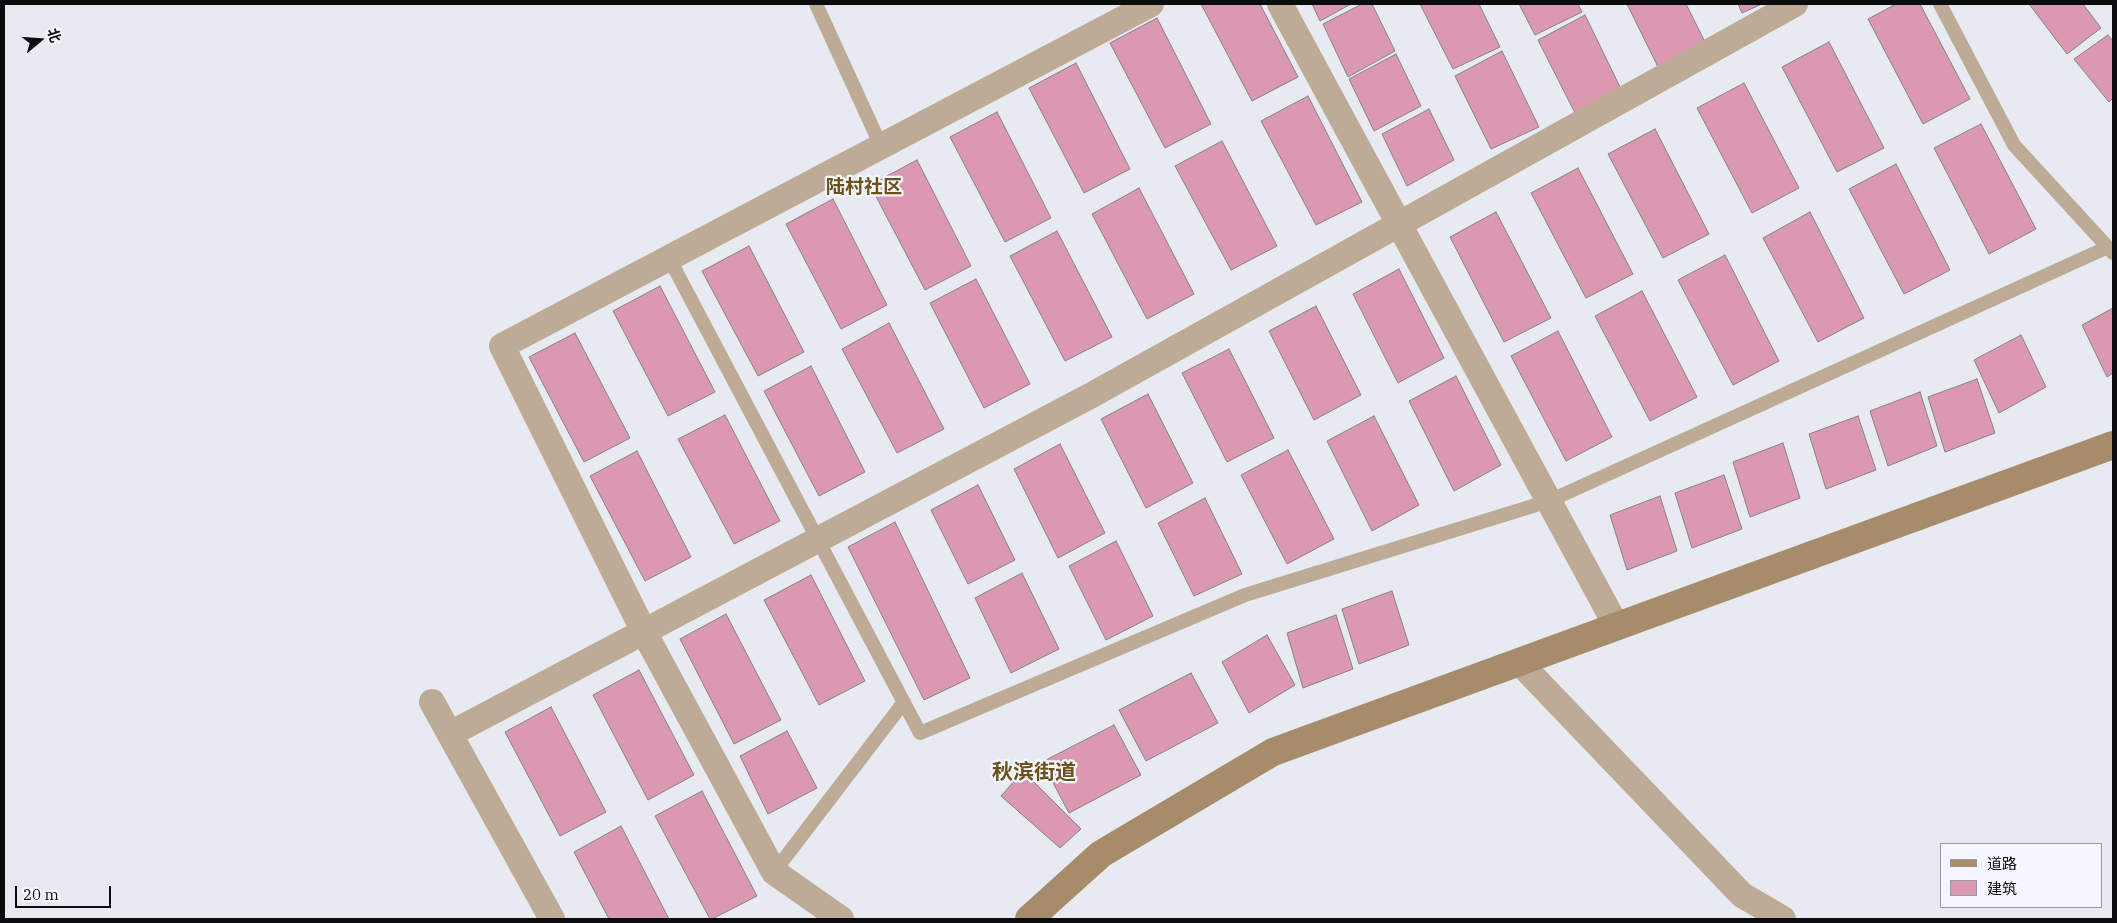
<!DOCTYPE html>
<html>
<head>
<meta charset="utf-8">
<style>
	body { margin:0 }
	#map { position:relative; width:2117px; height:923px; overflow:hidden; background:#e7eaf1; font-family:"IBM Plex Serif","Noto Sans SC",serif }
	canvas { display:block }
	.frame { position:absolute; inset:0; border:5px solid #0b0c0e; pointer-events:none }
	.legend { position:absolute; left:1940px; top:843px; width:162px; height:65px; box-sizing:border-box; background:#f5f7ff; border:1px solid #97999f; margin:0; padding:6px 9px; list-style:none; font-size:15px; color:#0b0c0e }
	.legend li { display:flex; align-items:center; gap:10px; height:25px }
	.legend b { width:25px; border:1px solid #97999f }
	.north { position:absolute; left:15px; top:15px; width:50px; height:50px; -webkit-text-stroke:4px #f5f7ff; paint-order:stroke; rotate:72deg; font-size:14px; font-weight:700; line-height:20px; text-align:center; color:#0b0c0e }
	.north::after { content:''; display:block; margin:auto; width:18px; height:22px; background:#0b0c0e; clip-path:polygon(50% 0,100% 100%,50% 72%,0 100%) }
	.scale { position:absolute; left:15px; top:886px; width:96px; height:22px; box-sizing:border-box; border:2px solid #0b0c0e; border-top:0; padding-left:6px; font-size:15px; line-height:18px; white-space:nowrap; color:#0b0c0e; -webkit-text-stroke:4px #f5f7ff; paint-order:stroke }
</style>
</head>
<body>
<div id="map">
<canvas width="2117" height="923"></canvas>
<div class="frame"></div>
<ul class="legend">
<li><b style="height:6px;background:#a78c6b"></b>道路</li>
<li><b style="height:14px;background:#da99b0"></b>建筑</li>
</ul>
<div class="north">北</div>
<div class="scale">20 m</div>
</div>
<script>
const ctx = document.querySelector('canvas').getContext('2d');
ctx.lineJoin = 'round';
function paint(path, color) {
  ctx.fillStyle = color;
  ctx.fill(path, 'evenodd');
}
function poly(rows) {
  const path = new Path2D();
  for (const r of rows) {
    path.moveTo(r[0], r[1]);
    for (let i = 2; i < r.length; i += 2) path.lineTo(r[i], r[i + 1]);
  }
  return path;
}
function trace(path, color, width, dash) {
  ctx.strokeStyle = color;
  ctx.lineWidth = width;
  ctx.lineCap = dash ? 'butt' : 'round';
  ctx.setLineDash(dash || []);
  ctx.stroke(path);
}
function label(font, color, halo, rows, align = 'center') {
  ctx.font = font + ' "IBM Plex Serif","Noto Sans SC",serif';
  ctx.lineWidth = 4.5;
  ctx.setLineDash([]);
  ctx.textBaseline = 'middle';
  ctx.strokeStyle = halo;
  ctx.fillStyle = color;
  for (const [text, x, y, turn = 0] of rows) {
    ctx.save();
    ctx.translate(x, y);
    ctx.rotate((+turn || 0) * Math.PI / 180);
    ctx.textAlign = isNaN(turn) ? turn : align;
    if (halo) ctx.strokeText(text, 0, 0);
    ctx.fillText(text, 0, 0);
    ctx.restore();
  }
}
const building = poly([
	[1201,4,1260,4,1298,77,1252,101,1201,4],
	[1312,4,1351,4,1320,21,1312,4],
	[1362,4,1372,4,1395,51,1348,77,1323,24,1362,4],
	[1420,4,1479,4,1500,47,1453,69,1420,4],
	[1519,4,1578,4,1582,12,1535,35,1519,4],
	[1627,4,1686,4,1706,44,1658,67,1627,4],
	[1738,4,1762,4,1742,13,1738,4],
	[1896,4,1920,4,1970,99,1923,124,1868,19,1896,4],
	[2029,4,2083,4,2101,28,2067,54,2029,4],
	[1585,15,1622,91,1575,113,1538,40,1585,15],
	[1157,18,1211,124,1165,148,1110,43,1157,18],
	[2108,35,2113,41,2113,98,2109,102,2074,59,2108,35],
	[1829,42,1884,148,1837,172,1782,67,1829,42],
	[1502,51,1539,127,1491,149,1455,76,1502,51],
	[1396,54,1421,106,1374,131,1349,79,1396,54],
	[1076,63,1130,169,1084,193,1029,88,1076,63],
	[1744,83,1799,188,1752,213,1697,108,1744,83],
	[1308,96,1362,202,1316,225,1261,121,1308,96],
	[1429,109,1454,160,1407,186,1382,134,1429,109],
	[997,112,1051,218,1005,242,950,137,997,112],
	[1981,124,2036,229,1989,254,1934,148,1981,124],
	[1655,129,1709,234,1663,258,1608,154,1655,129],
	[1222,141,1277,246,1231,270,1175,166,1222,141],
	[917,160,971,266,925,290,870,185,917,160],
	[1896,164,1950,270,1904,294,1849,189,1896,164],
	[1578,168,1633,274,1586,298,1531,193,1578,168],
	[1139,188,1194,294,1147,319,1092,214,1139,188],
	[833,199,887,305,841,329,786,224,833,199],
	[1496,212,1551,318,1504,342,1450,237,1496,212],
	[1810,212,1864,318,1818,342,1763,238,1810,212],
	[1057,231,1112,337,1065,361,1010,256,1057,231],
	[749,246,804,352,758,376,702,271,749,246],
	[1725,255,1779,361,1733,385,1678,280,1725,255],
	[1399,269,1444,358,1398,383,1353,294,1399,269],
	[976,279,1030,384,984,408,930,303,976,279],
	[660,286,715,392,668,416,613,311,660,286],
	[1642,291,1697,397,1650,421,1595,316,1642,291],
	[1316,306,1361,395,1314,420,1269,331,1316,306],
	[2113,308,2113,373,2107,377,2082,325,2113,308],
	[889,323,944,429,897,453,842,349,889,323],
	[1558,331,1612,437,1566,461,1511,356,1558,331],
	[575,333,630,438,584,462,529,357,575,333],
	[2021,335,2046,387,1999,413,1974,360,2021,335],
	[1229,349,1274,438,1227,462,1182,373,1229,349],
	[811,366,865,472,819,496,764,391,811,366],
	[1456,376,1501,465,1454,491,1409,401,1456,376],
	[1977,379,1995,433,1945,452,1928,397,1977,379],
	[1920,392,1937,446,1888,466,1870,411,1920,392],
	[1148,394,1193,483,1146,508,1101,419,1148,394],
	[725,415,780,521,734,544,678,439,725,415],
	[1374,416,1419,505,1372,531,1327,441,1374,416],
	[1858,416,1876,470,1826,489,1809,434,1858,416],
	[1783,443,1800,498,1750,517,1733,462,1783,443],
	[1060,444,1105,533,1058,558,1014,469,1060,444],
	[1288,450,1334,539,1287,564,1241,475,1288,450],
	[637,451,691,557,645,581,590,476,637,451],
	[1724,475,1742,529,1692,548,1675,493,1724,475],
	[978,485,1015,560,968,584,931,510,978,485],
	[1660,496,1677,551,1627,570,1610,515,1660,496],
	[1205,498,1242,574,1194,596,1158,523,1205,498],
	[895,522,970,678,924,700,848,547,895,522],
	[1116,541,1153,616,1106,640,1069,566,1116,541],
	[1022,573,1059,649,1011,673,975,598,1022,573],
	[811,575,865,681,819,705,764,600,811,575],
	[1392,591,1409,645,1359,664,1342,609,1392,591],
	[726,614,781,720,734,744,680,639,726,614],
	[1336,615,1353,669,1303,688,1287,633,1336,615],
	[1267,635,1295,685,1249,713,1222,662,1267,635],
	[639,670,694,775,648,800,593,695,639,670],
	[1191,673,1218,723,1146,761,1119,710,1191,673],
	[551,707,606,812,560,836,505,732,551,707],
	[1114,725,1141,775,1069,813,1042,762,1114,725],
	[787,731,817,788,768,814,740,756,787,731],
	[1023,771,1081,829,1060,848,1001,796,1023,771],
	[702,791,757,896,712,919,710,919,655,816,702,791],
	[621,826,669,919,609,919,574,852,621,826]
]);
paint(building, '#da99b0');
trace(building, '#898184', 1);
trace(poly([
	[816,4,881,146],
	[1940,4,2014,145,2113,253],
	[669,258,920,733,1245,595,1549,501,2108,247],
	[774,872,904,702]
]), '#bdab95', 14);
trace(poly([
	[1280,4,1617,627],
	[1519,662,1742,895,1783,919],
	[432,702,552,919],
	[450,734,1090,396,1795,4],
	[841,919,774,872,644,632,502,346,1151,4]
]), '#bdab95', 26);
trace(poly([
	[1029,919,1101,854,1273,752,2113,445]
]), '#a78c6b', 28);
label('bold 19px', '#6c5019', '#f5f7ff', [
	["陆村社区",864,188]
]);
label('bold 21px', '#6c5019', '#f5f7ff', [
	["秋滨街道",1034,773]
]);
</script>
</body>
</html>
